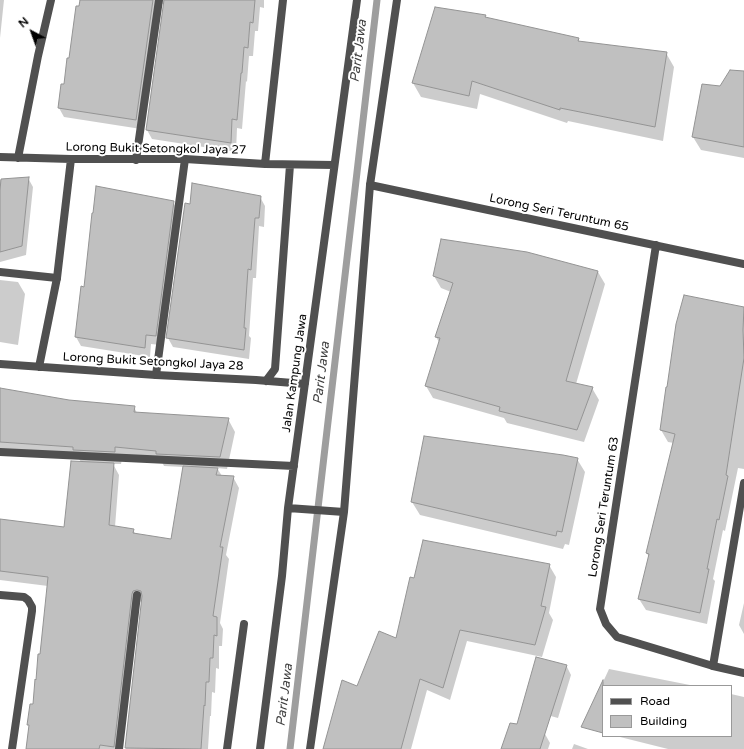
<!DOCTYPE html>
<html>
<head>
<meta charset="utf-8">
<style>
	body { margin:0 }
	#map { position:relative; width:744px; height:749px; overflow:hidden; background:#fff; font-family:"Varela Round",sans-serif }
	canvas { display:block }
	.legend { position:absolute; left:602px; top:685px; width:130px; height:52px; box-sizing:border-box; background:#fff; border:1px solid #999; margin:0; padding:5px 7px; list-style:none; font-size:12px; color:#000 }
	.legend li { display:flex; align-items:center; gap:8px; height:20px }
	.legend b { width:20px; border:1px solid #999 }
	.north { position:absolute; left:12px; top:12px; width:40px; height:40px; -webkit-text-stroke:3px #fff; paint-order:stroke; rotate:319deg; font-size:11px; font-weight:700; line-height:16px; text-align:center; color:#000 }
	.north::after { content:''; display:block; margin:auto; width:14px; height:18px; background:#000; clip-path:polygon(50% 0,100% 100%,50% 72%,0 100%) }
</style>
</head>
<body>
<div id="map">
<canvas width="744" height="749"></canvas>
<ul class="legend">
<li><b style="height:5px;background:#505050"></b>Road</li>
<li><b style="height:11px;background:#c0c0c0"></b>Building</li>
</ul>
<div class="north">N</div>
</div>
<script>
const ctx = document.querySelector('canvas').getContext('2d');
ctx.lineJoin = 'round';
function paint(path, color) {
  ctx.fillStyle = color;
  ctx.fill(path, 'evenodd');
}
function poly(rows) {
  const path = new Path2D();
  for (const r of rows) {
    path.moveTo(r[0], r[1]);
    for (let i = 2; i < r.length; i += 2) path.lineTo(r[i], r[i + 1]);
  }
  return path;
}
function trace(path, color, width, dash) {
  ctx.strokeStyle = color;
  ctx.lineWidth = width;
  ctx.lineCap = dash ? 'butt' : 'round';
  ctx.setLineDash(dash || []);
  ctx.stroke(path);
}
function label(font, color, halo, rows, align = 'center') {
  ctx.font = font + ' "Varela Round",sans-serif';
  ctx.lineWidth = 4;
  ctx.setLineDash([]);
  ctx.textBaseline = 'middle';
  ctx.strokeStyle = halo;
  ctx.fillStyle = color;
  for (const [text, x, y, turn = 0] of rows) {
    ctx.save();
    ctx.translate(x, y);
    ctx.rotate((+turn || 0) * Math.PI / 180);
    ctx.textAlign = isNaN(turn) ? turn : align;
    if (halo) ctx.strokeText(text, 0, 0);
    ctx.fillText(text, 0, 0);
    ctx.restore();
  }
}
paint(poly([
	[0,0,4,0,0,38],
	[81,0,264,0,264,8,260,7,258,31,255,31,253,56,249,56,247,82,246,81,242,129,237,128,236,152,152,139,147,130,165,3,160,5,141,129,64,117,59,108,65,85],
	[485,15,486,18,578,39,580,42,666,53,674,67,663,141,568,121,567,123,480,94,477,109,421,97,413,83],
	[744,72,744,158,701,150,693,137],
	[28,178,33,187,26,255,0,262,0,180],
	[260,197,265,206,264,227,259,226,256,278,253,278,249,336,251,338,249,359,173,347,168,338,191,205],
	[173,202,178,211,160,345,151,344,150,357,81,346,76,337,85,288],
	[598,272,605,284,576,384,592,388,599,400,584,442,507,423,504,418,433,398,426,386,439,342,436,337,451,292,441,288,434,276],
	[0,280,18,282,25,294,18,345,0,342],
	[684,296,744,308,744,469,738,468,725,531,723,530,713,579,715,581,707,624,646,610,639,599,649,558,647,553,674,443,668,442,661,430,666,388,668,388],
	[69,401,134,407,137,413,228,419,235,432,227,469,217,468,222,476,233,477,239,488,226,555,229,559,220,623,223,629,222,646,219,646,219,669,216,668,215,693,212,692,211,716,210,716,208,749,126,749,126,748,143,601,139,602,121,749,28,749,30,727,28,724,34,705,48,586,0,580,0,520,64,528,81,462,79,459,0,451,0,403],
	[122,459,162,462,164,466,183,467,172,540,136,535,133,530,115,527,119,475,113,464,121,464],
	[577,459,585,472,569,545,565,544,563,549,420,515,412,502],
	[549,565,556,577,549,613,553,620,542,657,467,641,450,700,427,690,411,749,324,749,358,687,396,639,415,579],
	[744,603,744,634,739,625],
	[566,665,571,675,558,718,547,715,545,734,550,743,548,749,502,749,518,725],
	[609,669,695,686,603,686,603,733,587,717],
	[731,694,744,697,744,749,668,749,616,736,731,736],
	[574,744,588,749,572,749]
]), '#0003');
trace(poly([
	[290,749,377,0]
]), '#9e9e9e', 7);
const building = poly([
	[80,0,153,0,136,120,58,108,61,84,64,84,67,58,69,58,76,6,79,6,80,0],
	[164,0,255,0,253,23,250,22,248,48,244,47,242,73,241,73,237,120,232,119,231,143,146,130,164,0],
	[435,7,486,15,485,17,579,38,578,41,667,52,655,127,560,108,560,110,472,81,469,96,412,83,435,7],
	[730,70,744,71,744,147,692,137,702,84,720,86,730,70],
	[29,177,22,246,0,252,0,190,1,179,29,177],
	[192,183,261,196,259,218,255,218,251,270,248,269,244,328,246,328,244,350,166,338,185,203,190,204,192,183],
	[96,186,174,201,156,336,146,335,145,348,75,337,81,286,84,287,92,213,93,213,96,186],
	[441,239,527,252,598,271,566,381,593,387,577,430,499,411,500,407,425,386,440,338,435,337,453,283,433,276,441,239],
	[684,295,744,307,743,330,744,358,726,475,728,476,719,520,717,519,707,569,709,569,700,613,638,599,649,554,646,553,675,434,660,430,666,387,667,387,676,324,684,295],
	[0,388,69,400,135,406,134,412,229,418,220,457,156,454,156,451,115,447,115,452,73,450,73,447,0,442,0,388],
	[424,436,563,455,578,458,562,532,557,531,556,536,411,502,424,436],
	[71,461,114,463,109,525,134,529,133,533,171,539,183,466,218,468,216,475,234,476,220,547,223,547,213,616,217,617,217,636,214,635,213,658,210,658,209,682,206,682,205,706,204,705,201,749,125,748,142,596,141,591,137,590,133,591,132,594,114,747,100,745,99,749,26,749,29,725,27,725,30,704,33,704,35,679,36,680,38,654,40,654,48,577,0,571,0,519,64,527,71,461],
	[423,540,550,564,541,606,546,607,535,645,460,630,443,688,420,679,401,749,323,749,342,680,357,686,379,631,396,638,410,577,414,578,423,540],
	[536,657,567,665,540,749,501,749,510,723,517,724,536,657],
	[603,680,603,733,581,727,603,680]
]);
paint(building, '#c0c0c0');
trace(building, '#949494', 1);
trace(poly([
	[136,160,159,0],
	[370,185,397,0],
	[0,272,57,278],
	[156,375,185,159],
	[713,666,744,483],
	[119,749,137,595]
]), '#505050', 8);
trace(poly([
	[0,157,71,159,185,159,265,164,334,165],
	[18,158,38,56,51,0],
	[265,164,283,0],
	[656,245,600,609,606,624,617,637,713,666,744,673],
	[0,364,156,375,256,380,305,384],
	[39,367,57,278,71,159],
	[266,381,275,369,290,165],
	[0,452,294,466],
	[288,508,344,512],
	[0,595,24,597,28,600,32,607,32,611,12,749],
	[227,749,244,624],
	[260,749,282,576,288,508,357,0],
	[310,749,344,512,370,185,744,264]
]), '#505050', 8);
label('12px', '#000', '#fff', [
	["Lorong Bukit Setongkol Jaya 27",156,149,1],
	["Lorong Seri Teruntum 65",559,213,12],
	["Lorong Bukit Setongkol Jaya 28",153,362,3],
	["Jalan Kampung Jawa",295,373,-82],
	["Lorong Seri Teruntum 63",604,507,-81]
]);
label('italic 13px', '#3f3f3f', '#fff', [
	["Parit Jawa",359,51,-83],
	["Parit Jawa",322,373,-83],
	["Parit Jawa",285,695,-83]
]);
</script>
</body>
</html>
